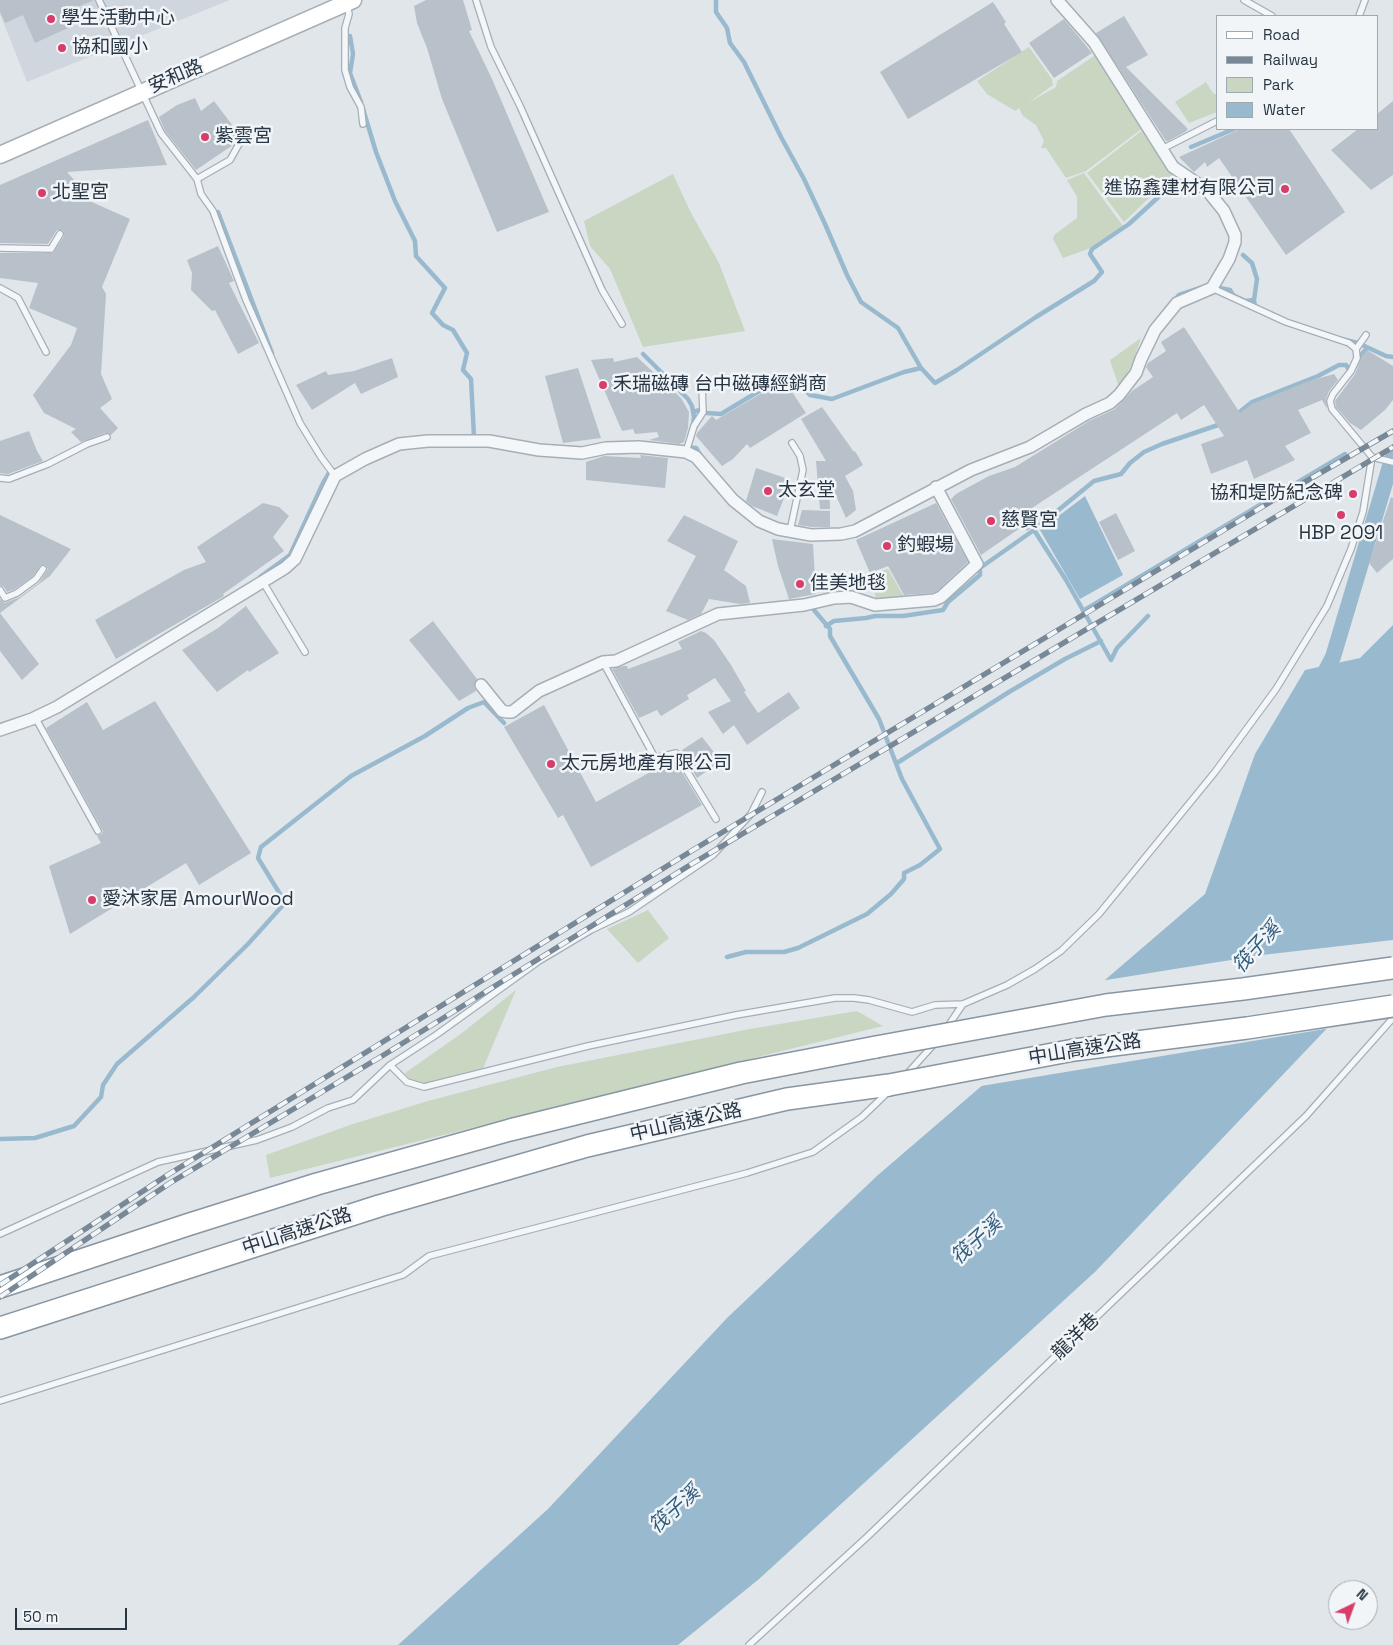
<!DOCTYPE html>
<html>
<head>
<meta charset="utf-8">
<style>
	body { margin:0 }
	#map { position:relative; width:1393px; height:1645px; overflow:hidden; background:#e1e6eb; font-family:"Space Grotesk",sans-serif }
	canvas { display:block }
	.legend { position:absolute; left:1216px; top:15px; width:162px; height:115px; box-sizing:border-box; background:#f1f5f8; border:1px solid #a1a9b0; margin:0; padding:6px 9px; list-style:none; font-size:15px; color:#283644 }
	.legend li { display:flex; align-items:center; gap:10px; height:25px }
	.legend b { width:25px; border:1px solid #a1a9b0 }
	.north { position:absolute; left:1328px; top:1580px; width:50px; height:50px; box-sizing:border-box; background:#f1f5f8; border:1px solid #a1a9b0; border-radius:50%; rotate:42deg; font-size:14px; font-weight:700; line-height:20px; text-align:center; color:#283644 }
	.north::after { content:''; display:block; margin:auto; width:18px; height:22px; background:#da3c69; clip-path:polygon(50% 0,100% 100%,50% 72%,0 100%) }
	.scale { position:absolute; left:15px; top:1608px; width:112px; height:22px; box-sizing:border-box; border:2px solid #283644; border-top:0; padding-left:6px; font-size:15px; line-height:18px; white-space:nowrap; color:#283644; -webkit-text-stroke:4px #f1f5f8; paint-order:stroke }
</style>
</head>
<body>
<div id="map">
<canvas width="1393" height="1645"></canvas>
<ul class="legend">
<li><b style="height:6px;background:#fff"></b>Road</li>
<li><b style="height:6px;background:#798896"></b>Railway</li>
<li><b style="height:14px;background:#c9d6c2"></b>Park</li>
<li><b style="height:14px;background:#99bace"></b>Water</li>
</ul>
<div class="north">N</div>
<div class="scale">50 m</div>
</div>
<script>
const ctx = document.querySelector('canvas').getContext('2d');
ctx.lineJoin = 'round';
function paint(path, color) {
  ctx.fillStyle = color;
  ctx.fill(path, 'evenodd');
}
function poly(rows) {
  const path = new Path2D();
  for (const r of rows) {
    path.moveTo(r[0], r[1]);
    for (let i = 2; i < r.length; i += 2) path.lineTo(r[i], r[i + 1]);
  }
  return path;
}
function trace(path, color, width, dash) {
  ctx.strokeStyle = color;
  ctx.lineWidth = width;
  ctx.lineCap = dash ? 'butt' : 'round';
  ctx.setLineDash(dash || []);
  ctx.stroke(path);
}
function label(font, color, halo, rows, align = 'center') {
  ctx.font = font + ' "Space Grotesk","Noto Sans TC",sans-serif';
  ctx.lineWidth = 5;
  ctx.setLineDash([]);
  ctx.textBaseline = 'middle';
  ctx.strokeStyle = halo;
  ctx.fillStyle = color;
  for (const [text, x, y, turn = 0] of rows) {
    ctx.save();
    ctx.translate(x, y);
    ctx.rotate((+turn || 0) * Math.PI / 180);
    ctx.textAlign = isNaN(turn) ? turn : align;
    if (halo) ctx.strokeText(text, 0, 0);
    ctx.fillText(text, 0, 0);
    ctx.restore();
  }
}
paint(poly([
	[0,0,230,0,27,82,0,14]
]), '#cfd6dd');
paint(poly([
	[1029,47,1052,79,1053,85,1028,103,1056,87,1057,81,1097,54,1144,127,1086,171,1066,178,1046,148,1041,148,1044,141,1036,125,1023,116,1019,108,1015,111,987,94,977,81],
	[1206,82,1213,93,1217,95,1217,112,1189,123,1175,102],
	[1144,129,1173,175,1124,222,1087,173],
	[1084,173,1123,226,1088,249,1063,258,1053,239,1054,235,1077,218,1077,197,1067,180],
	[673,174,690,211,719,263,745,331,643,347,610,269,590,246,584,221],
	[1141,338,1132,364,1126,377,1119,387,1110,360],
	[888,569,910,607,879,608,869,575],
	[648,910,669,938,638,963,607,929],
	[516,990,479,1078,430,1088,413,1084,405,1073,462,1033],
	[857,1011,883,1026,270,1178,266,1155,353,1124,428,1101,557,1067,750,1029]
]), '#c9d6c2');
paint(poly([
	[1085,496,1123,575,1080,599,1040,530],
	[1393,625,1393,959,1096,1271,759,1579,678,1645,398,1645,548,1509,727,1318,878,1175,1205,894,1255,754,1305,670,1360,658]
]), '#99bace');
paint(poly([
	[1393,940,1393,963,1331,1028,975,1087,1100,981,1262,955]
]), '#e1e6eb');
trace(poly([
	[716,0,716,12,727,28,730,43,744,62,781,137,804,179,825,224,847,275,861,302,898,328,921,368],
	[350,36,353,54,350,73,361,102],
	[363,109,376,152,395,201,415,241,416,256,445,288,432,313,443,325,453,330,467,353,463,370,471,379,474,437],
	[1191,147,1234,129],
	[218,212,272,353],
	[1243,255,1252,263,1257,279,1254,300,1255,306,1258,309],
	[1215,287,1230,290,1233,295,1245,301,1254,300],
	[1174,301,1179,295,1200,288],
	[1345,340,1358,343,1386,356,1393,357],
	[643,354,688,399,692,406,694,417,693,425],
	[1357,360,1367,348],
	[693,412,700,410,707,413,721,414,781,378,794,379,810,395,832,399,904,372,921,368,935,383,957,370,1036,317,1094,281,1102,272,1090,254,1092,249,1129,224,1166,190],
	[1236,415,1252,402,1318,376,1339,365,1346,365,1349,370,1352,366],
	[685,447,696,448,701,456],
	[260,577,290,555,323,483,329,473,334,470],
	[1083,611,1345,454],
	[1148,616,1117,648,1111,660,1066,580,1034,530,1094,481,1121,474,1130,463,1144,452,1162,444,1221,424],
	[826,626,834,621,866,618,875,616,903,616,943,610,948,602,980,575,980,568,1034,530],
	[897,763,1009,692,1065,659,1101,641],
	[727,957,746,952,784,952,798,948,867,914,891,894,904,879,904,873,920,865,940,849,902,779,879,719,830,636,830,629,814,610],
	[0,1139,35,1138,74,1126,101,1097,103,1085,117,1064,194,997,248,944,284,904,280,894,258,858,261,847,351,776,425,736,468,708,484,702,504,723]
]), '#99bace', 4.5);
trace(poly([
	[1319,684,1333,657,1393,456]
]), '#99bace', 16);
paint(poly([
	[0,0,94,0,73,9,79,23,35,43,23,15,5,23,0,12],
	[426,0,463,0,472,30,469,31,492,79,549,212,497,232,442,99,427,48,417,23,414,6],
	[993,2,1006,22,1004,24,1022,52,908,119,880,72],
	[1124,16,1148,55,1126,67,1188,129,1185,132,1168,141,1166,141,1096,33],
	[1064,19,1092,53,1054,78,1029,43],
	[195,98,201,111,214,101,242,138,236,140,233,145,196,170,165,131,159,117,177,105],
	[1393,101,1393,175,1371,190,1331,150,1358,129,1377,129,1377,114],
	[148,120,167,165,67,172,82,189,76,195,130,219,102,287,106,294,101,374,112,399,100,408,118,428,111,435,105,433,81,442,71,432,76,429,44,413,33,395,71,345,77,328,29,308,38,283,0,278,0,253,53,253,64,236,64,232,62,230,57,230,48,244,0,243,0,185],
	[1240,129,1289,129,1345,212,1286,255,1219,158,1207,167,1205,162,1194,172,1179,157],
	[218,246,234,281,229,283,259,343,238,354,215,310,212,311,191,290,192,273,187,260],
	[1184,327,1240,413,1252,404,1309,381,1334,374,1338,380,1329,391,1326,399,1327,409,1322,400,1298,410,1311,433,1285,446,1295,460,1254,479,1247,460,1211,474,1201,444,1224,436,1204,405,1181,420,1177,413,1032,508,1035,513,1030,516,1037,524,1027,531,1023,526,981,555,951,499,956,494,989,476,1015,467,1089,421,1115,409,1132,391,1153,377,1146,367,1148,363,1166,351,1161,342],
	[1367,350,1393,366,1393,400,1385,410,1361,430,1350,423,1336,407,1335,401,1355,374,1362,356],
	[637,357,681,398,689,412,688,428,684,442,679,444,649,440,659,437,657,432,635,434,633,429,622,431,591,360,613,358,614,362],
	[392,358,398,377,361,394,355,383,312,410,296,385,326,371,328,375,354,371],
	[578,368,601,438,563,443,545,376],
	[784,380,806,413,750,448,747,444,733,459,722,466,696,436,697,433,712,416,716,420],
	[822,407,854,452,855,451,863,465,845,476,853,491,856,510,846,518,829,480,830,509,820,509,816,461,826,461,801,419],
	[29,431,37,451,43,461,8,474,0,473,0,441],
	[640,455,668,458,665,488,586,480,586,462,604,456,641,458],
	[756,468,791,480,777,516,752,506,746,501],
	[1391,497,1393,498,1393,559,1377,573,1369,563],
	[263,503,279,507,289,516,273,537,284,551,223,594,224,596,116,659,95,620,184,570,206,562,197,547],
	[936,503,968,562,937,591,932,593,904,595,888,566,870,573,856,540],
	[802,510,830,511,830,527,812,527,798,525],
	[1116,513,1135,551,1118,560,1099,522],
	[0,515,71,549,50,576,0,613,0,599,5,603,20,597,39,583,48,569,45,565,41,565,33,576,15,589,7,592,4,587,0,585],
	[684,515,738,541,724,570,746,586,750,603,740,604,709,599,701,614,688,620,666,611,696,556,667,541],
	[772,539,813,544,816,594,789,599,778,566],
	[246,606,279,653,249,672,248,670,217,692,182,650,218,628],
	[0,613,39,664,22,680,0,651],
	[433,621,477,679,474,686,476,691,459,701,409,640],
	[701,631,706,633,714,640,731,665,746,691,744,692,758,713,789,692,800,708,747,745,734,725,723,734,708,712,731,701,715,678,687,695,689,699,661,716,657,710,639,718,612,669,623,666,627,666,628,669,682,649,678,642],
	[155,701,251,853,199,885,186,863,70,934,49,866,101,843,97,836,102,834,103,831,46,728,87,702,103,730],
	[544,705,596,802,674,759,702,805,591,867,563,815,558,818,504,727],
	[702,737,721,761,697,778,682,754,684,753,682,750]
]), '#b8c0c9');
const lane = poly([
	[99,0,161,133,197,179,230,160,239,144],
	[476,0,491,47,520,106,602,290,622,324],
	[1244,0,1272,16],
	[347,5,349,14,345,28,345,70,350,87,361,107,363,124],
	[1359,16,1365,0],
	[1162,149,1217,121],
	[197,179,201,194,213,211,246,300,300,423,321,457,335,476],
	[0,248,51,249,60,234],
	[0,288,18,298,46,352],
	[1212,288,1286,322,1349,343,1356,349,1357,358,1351,371,1333,394,1330,401,1332,409,1372,457],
	[1356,349,1366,335],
	[686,452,694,426,703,412,702,387],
	[1372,457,1393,462],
	[0,478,9,479,48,464,87,444,107,437],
	[790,531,803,470,800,456,792,443],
	[263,582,305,652],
	[0,590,5,598,17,593,36,579,43,569],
	[603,662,655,758,676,753,716,819],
	[35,717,98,831],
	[946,1029,963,1004],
	[390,1065,407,1082,424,1087,588,1046,736,1015,835,998,854,998,869,1000,912,1012,935,1005,963,1004,1007,985,1035,969,1061,951,1099,914,1215,772,1276,689,1327,606,1351,549,1363,512,1372,457],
	[907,1074,934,1044],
	[0,1234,158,1162,257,1140,292,1127,328,1108,353,1100,390,1065,436,1035,539,961,591,930,629,912,713,855,751,814,762,792],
	[0,1401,403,1275,429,1256,747,1173,813,1152,862,1117,887,1093],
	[749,1645,867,1537,1306,1116,1393,1018]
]);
const street = poly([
	[481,685,502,711,507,712,512,712,539,691,603,662,616,661,718,614,804,605,834,598,851,597,875,605,934,600,941,597,977,564,936,487],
	[0,730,32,719,57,707,285,568,295,559,335,476,365,459,399,444,428,441,489,441,539,450,582,453,606,448,639,447,686,452,696,457,733,500,759,521,778,529,811,535,841,534,855,531,971,470,1030,447,1086,414,1110,403,1119,395,1136,373,1141,359,1155,330,1177,303,1212,288,1229,259,1235,242,1235,235,1224,211,1207,190,1173,167,1094,42,1057,0]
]);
const secondary = poly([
	[0,155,353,0]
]);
const highway = poly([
	[0,1287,187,1225,317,1184,510,1130,741,1073,876,1047],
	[0,1328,379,1206,587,1146,787,1099,889,1085]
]);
trace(lane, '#a6aeb6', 8);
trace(street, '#a6aeb6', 14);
trace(secondary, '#a6aeb6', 19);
trace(highway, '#8796a3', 24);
trace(lane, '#f4f7f9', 5.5);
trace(street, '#f4f7f9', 11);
trace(secondary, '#fff', 16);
trace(highway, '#fff', 21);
const rail = poly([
	[0,1285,166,1176,693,850,1272,501,1393,431],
	[0,1297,170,1183,382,1056,690,865,1393,447]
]);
trace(rail, '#798896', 5.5);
trace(rail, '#f1f5f8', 4, [11]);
const highwayBridge = poly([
	[876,1047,1106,1005,1243,989,1393,968],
	[889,1085,1074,1050,1247,1028,1393,1006]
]);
trace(highwayBridge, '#8796a3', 24, []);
trace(highwayBridge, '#fff', 21);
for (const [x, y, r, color] of [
	[51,19,5,"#da3c69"],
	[62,48,5,"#da3c69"],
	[205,137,5,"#da3c69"],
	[1285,189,5,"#da3c69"],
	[42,193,5,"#da3c69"],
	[603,385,5,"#da3c69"],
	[768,491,5,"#da3c69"],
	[1353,494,5,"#da3c69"],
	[1341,515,5,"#da3c69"],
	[991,521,5,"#da3c69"],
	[887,546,5,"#da3c69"],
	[800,584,5,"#da3c69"],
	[551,764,5,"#da3c69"],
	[92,900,5,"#da3c69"]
]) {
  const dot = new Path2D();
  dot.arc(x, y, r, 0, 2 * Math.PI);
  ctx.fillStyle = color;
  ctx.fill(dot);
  trace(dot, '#f1f5f8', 2);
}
label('19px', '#283644', '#f1f5f8', [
	["學生活動中心",61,19],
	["協和國小",72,48],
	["紫雲宮",215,137],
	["進協鑫建材有限公司",1275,189,"right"],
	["北聖宮",52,193],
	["禾瑞磁磚 台中磁磚經銷商",613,385],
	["太玄堂",778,491],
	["協和堤防紀念碑",1343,494,"right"],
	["慈賢宮",1001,521],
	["HBP 2091",1341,534,"center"],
	["釣蝦場",897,546],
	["佳美地毯",810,584],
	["太元房地產有限公司",561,764],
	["愛沐家居 AmourWood",102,900]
], 'left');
label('19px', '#283644', '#f1f5f8', [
	["安和路",176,77,-23],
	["中山高速公路",1085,1050,-9],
	["中山高速公路",686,1123,-13],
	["中山高速公路",297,1232,-18],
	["龍洋巷",1076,1337,-44]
]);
label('italic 20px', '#2e5b7c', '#f1f5f8', [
	["筏子溪",1257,948,-48],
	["筏子溪",977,1241,-42],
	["筏子溪",675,1510,-42]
]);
</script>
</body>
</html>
